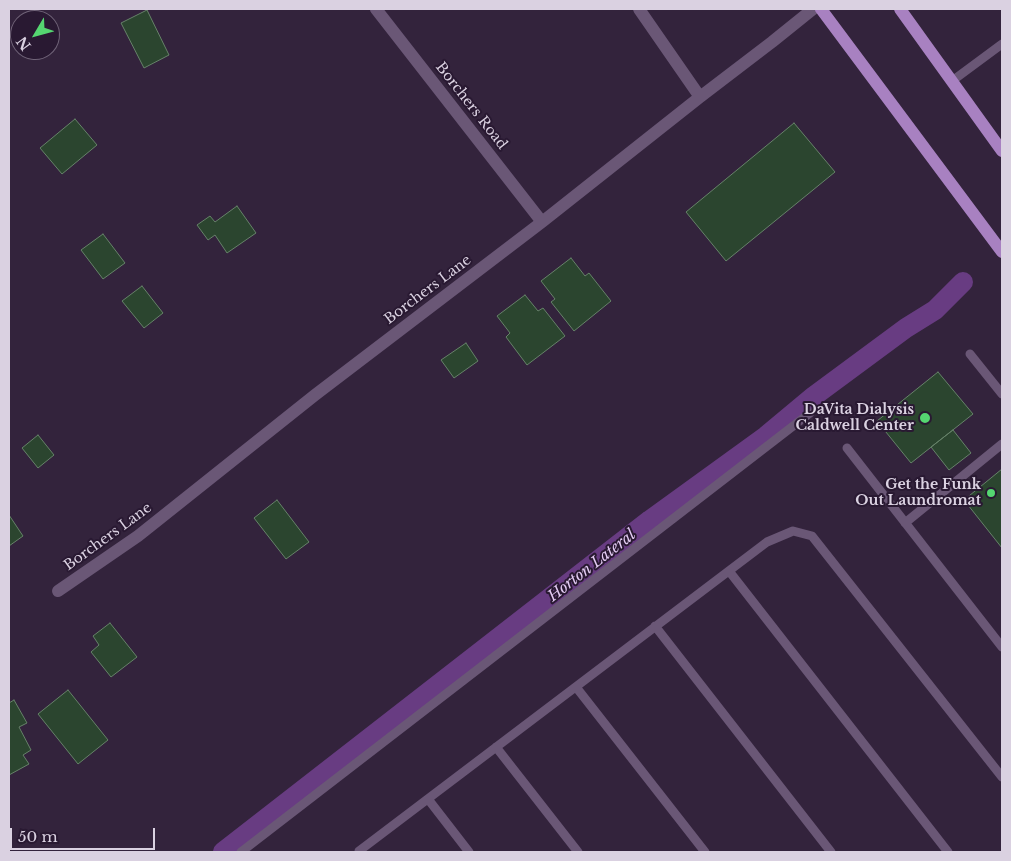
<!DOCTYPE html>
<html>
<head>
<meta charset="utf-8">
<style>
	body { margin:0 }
	#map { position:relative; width:1011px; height:861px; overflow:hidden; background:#33233c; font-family:"Libre Baskerville",serif }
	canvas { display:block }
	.frame { position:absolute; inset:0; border:10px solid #dad1e1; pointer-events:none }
	.north { position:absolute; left:10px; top:10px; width:50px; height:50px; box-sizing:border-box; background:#291932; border:1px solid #706378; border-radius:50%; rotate:233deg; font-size:14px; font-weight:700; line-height:20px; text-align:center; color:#dad1e1 }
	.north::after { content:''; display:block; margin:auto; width:18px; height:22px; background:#55d671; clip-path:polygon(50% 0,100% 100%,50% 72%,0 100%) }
	.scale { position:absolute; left:10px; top:828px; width:145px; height:22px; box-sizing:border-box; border:2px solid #dad1e1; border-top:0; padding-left:6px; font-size:15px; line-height:18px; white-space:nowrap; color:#dad1e1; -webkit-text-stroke:4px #291932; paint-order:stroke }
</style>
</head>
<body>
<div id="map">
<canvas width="1011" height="861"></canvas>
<div class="frame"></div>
<div class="north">N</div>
<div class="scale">50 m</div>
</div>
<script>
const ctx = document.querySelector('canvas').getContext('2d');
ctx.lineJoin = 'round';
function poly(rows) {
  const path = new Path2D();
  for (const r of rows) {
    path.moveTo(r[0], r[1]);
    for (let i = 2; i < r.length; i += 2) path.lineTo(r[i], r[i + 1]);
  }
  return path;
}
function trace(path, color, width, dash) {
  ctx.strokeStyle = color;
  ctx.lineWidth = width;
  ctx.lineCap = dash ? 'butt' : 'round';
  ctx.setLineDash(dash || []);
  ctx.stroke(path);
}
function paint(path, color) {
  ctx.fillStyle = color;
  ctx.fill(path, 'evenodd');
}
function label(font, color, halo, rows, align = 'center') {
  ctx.font = font + ' "Libre Baskerville",serif';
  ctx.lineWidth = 4;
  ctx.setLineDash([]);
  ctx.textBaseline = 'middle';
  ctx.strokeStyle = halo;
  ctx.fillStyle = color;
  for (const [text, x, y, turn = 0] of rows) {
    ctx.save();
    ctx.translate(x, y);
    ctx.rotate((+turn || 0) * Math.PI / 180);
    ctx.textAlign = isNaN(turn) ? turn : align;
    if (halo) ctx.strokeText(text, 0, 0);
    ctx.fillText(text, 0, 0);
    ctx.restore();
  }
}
trace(poly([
	[223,852,650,520,766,436,814,396,906,328,935,310,963,282]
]), '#683c82', 20);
const building = poly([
	[147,10,169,55,144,68,121,23,147,10],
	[75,119,97,145,62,174,40,148,75,119],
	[794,123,835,172,726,261,686,212,794,123],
	[237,206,256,233,227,253,215,235,208,240,197,225,210,216,215,222,237,206],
	[103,234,125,263,103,279,81,250,103,234],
	[571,258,585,276,589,273,611,301,574,331,551,302,555,299,541,281,571,258],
	[142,286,163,313,144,328,122,301,142,286],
	[525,295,538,311,543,308,565,336,527,365,506,337,510,333,497,316,525,295],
	[466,343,478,361,454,378,441,360,466,343],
	[938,372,973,414,911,463,877,421,938,372],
	[953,430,971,453,949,470,931,447,953,430],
	[38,435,54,455,38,468,22,448,38,435],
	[1002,469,1002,548,964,500,1002,469],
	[277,500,309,542,286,559,254,518,277,500],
	[9,515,23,536,9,546,9,515],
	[110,623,137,657,111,677,91,652,99,645,93,636,110,623],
	[68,690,108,740,78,764,38,714,68,690],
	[14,700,27,723,19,727,31,750,23,755,29,764,9,775,9,703,14,700]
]);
paint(building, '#2b452f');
trace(building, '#668269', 1);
trace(poly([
	[952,81,1002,44],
	[970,354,1002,394],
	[847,448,1002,647],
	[905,523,1002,444],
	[729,571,948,852],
	[655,626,831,852],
	[576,687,705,852],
	[496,747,578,852],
	[428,799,469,852],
	[241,852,810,413],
	[360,852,359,851,767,542,793,531,812,536,1002,777]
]), '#6a5776', 9);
trace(poly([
	[376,9,542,222],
	[639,9,700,97],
	[58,591,138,536,315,395,542,222,700,97,772,42,813,9]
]), '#6a5776', 12);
trace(poly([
	[821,9,1002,252],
	[900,9,1002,151]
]), '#a881c1', 12);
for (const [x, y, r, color] of [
	[925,418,6,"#55d671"],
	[991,493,5,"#55d671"]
]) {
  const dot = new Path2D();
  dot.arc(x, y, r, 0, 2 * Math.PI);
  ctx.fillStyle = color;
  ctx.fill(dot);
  trace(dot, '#291932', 2);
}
label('14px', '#dad1e1', '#291932', [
	["Borchers Road",471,106,52],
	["Borchers Lane",428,290,-37],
	["Borchers Lane",108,537,-36]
]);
label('bold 14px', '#dad1e1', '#291932', [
	["DaVita Dialysis",914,410],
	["Caldwell Center",914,426],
	["Get the Funk",981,485],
	["Out Laundromat",981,501]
], 'right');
label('italic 15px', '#e4ccf4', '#291932', [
	["Horton Lateral",592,566,-38]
]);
</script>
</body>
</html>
